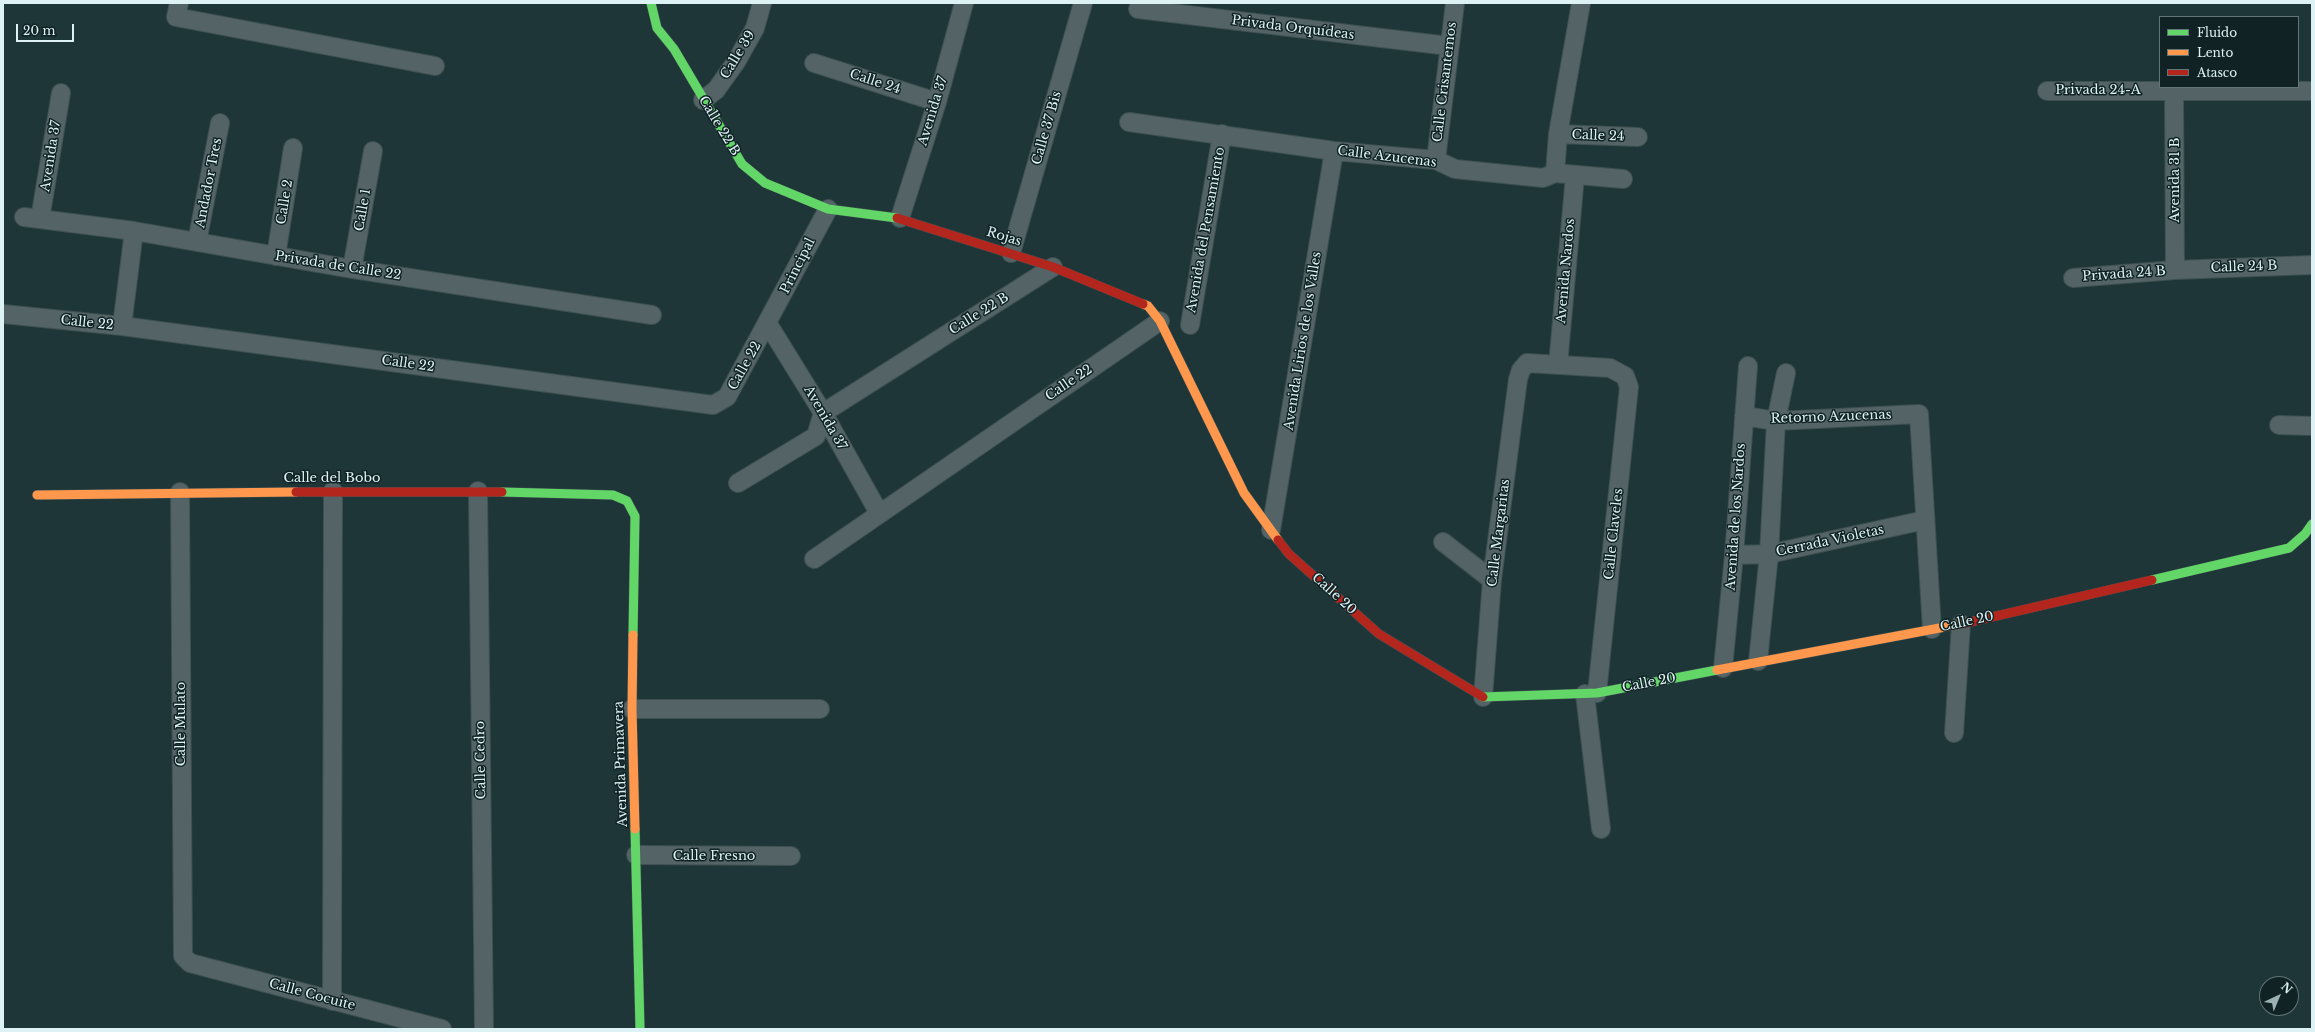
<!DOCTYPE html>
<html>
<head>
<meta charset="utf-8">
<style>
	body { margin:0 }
	#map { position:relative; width:2315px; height:1032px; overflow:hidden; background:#1e3638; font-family:"Libre Baskerville",serif }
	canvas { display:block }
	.frame { position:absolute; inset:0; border:4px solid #dcf2f5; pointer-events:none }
	.legend { position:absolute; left:2159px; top:16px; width:140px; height:72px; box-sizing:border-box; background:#102224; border:1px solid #627578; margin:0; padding:5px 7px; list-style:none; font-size:12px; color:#dcf2f5 }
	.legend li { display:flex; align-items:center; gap:8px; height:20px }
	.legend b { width:20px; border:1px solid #627578 }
	.north { position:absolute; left:2259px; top:976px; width:40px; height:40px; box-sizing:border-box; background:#102224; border:1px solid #627578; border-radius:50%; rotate:44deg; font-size:11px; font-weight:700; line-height:16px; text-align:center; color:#dcf2f5 }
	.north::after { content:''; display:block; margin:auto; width:14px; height:18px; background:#9ab0b3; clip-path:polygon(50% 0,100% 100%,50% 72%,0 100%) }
	.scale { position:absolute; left:16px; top:24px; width:58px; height:18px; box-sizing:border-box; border:2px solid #dcf2f5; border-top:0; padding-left:5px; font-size:12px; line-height:14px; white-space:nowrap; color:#dcf2f5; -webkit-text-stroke:3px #102224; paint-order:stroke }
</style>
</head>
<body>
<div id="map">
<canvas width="2315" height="1032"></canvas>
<div class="frame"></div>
<ul class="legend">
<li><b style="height:5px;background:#63d668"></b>Fluido</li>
<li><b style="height:5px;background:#ff974d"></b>Lento</li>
<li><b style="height:5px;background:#b3261e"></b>Atasco</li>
</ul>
<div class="north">N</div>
<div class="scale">20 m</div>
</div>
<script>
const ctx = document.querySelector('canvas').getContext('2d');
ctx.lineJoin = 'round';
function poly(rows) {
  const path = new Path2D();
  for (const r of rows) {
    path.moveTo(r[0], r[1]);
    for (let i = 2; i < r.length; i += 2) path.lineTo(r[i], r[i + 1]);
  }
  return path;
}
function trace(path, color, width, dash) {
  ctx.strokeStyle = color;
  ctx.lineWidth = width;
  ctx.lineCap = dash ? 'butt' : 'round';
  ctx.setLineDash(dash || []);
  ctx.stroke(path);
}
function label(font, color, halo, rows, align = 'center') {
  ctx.font = font + ' "Libre Baskerville",serif';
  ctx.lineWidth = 3;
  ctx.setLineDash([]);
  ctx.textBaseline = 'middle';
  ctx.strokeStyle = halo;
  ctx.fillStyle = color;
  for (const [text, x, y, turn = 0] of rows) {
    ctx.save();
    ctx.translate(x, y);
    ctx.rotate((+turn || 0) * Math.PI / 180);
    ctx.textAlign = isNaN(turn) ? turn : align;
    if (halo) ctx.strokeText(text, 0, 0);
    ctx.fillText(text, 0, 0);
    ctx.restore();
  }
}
const street = poly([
	[179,3,176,17,435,66],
	[1138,9,1449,46],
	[814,63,937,102],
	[2174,90,2175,270],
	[2047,91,2312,91],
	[703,100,716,90,736,62,755,28,762,3],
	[1129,122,1334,151,1436,160,1455,169,1543,178,1555,173,1623,179],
	[1558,134,1638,137],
	[1436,160,1455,3],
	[1555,173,1558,134,1581,3],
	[24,217,134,231,352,269,652,315],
	[900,218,937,102,964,3],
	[40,219,61,93],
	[197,242,220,123],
	[1011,253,1083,3],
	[276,256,293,148],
	[352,269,373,151],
	[2073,278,2175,270,2312,265],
	[3,314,122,326,713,405,727,397,828,209],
	[768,324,823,413,879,513],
	[1190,325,1222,134],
	[122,326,134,231],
	[1558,365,1575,176],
	[1744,416,1776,421,1919,414,1932,629],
	[2279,425,2312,426],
	[738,483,816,436,823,413,1053,267],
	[478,491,484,1029],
	[180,492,183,956,190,963,442,1029],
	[1271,530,1334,151],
	[1443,542,1492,580],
	[1734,555,1769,554,1925,520],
	[814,559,1160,321],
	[1758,661,1769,554,1776,421,1786,373],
	[1723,668,1734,555,1748,366],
	[1585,694,1601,829],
	[1483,697,1492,580,1518,379,1521,370,1527,363,1610,368,1625,376,1629,387,1597,693],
	[632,709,820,709],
	[1954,733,1961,624],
	[636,855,791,856],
	[332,1001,333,491]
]);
const fast = poly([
	[651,3,657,28,674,49,742,164,765,183,828,209,897,218],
	[502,492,613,495,627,501,635,516,633,635],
	[2152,580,2289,548,2305,534,2312,524],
	[1483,697,1597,693,1717,670],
	[635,829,640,1029]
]);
const slow = poly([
	[1143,304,1148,306,1160,321,1244,493,1278,540],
	[37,495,296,492],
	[633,635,632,709,635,829],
	[1717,670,1966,623]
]);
const jam = poly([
	[897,218,1053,267,1143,304],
	[296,492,502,492],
	[1278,540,1289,554,1379,634,1483,697],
	[1966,623,2152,580]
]);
trace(street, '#3e5051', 20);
trace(fast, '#3e5051', 10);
trace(slow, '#3e5051', 10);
trace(jam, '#3e5051', 10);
trace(street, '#546466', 18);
trace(fast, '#63d668', 9);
trace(slow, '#ff974d', 9);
trace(jam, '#b3261e', 9);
label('13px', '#dcf2f5', '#102224', [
	["Privada Orquídeas",1293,28,7],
	["Calle 39",738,55,-59],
	["Calle 24",875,82,18],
	["Calle Crisantemos",1445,82,-83],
	["Privada 24-A",2098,90],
	["Avenida 37",933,111,-73],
	["Calle 22 B",719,126,59],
	["Calle 37 Bis",1047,128,-74],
	["Calle 24",1598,136,2],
	["Avenida 37",51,156,-81],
	["Calle Azucenas",1387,157,7],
	["Avenida 31 B",2175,180,-90],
	["Andador Tres",209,183,-79],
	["Calle 2",285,202,-81],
	["Calle 1",363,210,-80],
	["Avenida del Pensamiento",1206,230,-80],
	["Rojas",1004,237,17],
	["Privada de Calle 22",338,266,9],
	["Principal",798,266,-63],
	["Calle 24 B",2244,267,-2],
	["Avenida Nardos",1566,271,-85],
	["Privada 24 B",2124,274,-4],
	["Calle 22 B",979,314,-32],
	["Calle 22",87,323,6],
	["Avenida Lirios de los Valles",1303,341,-81],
	["Calle 22",408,364,8],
	["Calle 22",745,366,-61],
	["Calle 22",1069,383,-34],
	["Retorno Azucenas",1831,417,-2],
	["Avenida 37",825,418,60],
	["Calle del Bobo",332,478],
	["Avenida de los Nardos",1736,517,-86],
	["Calle Margaritas",1499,533,-83],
	["Calle Claveles",1614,534,-84],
	["Cerrada Violetas",1830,541,-12],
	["Calle 20",1334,594,42],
	["Calle 20",1967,622,-12],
	["Calle 20",1649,683,-11],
	["Calle Mulato",181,724,-90],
	["Calle Cedro",481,760,-91],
	["Avenida Primavera",621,764,-92],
	["Calle Fresno",714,856],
	["Calle Cocuite",312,995,15]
]);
</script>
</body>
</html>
